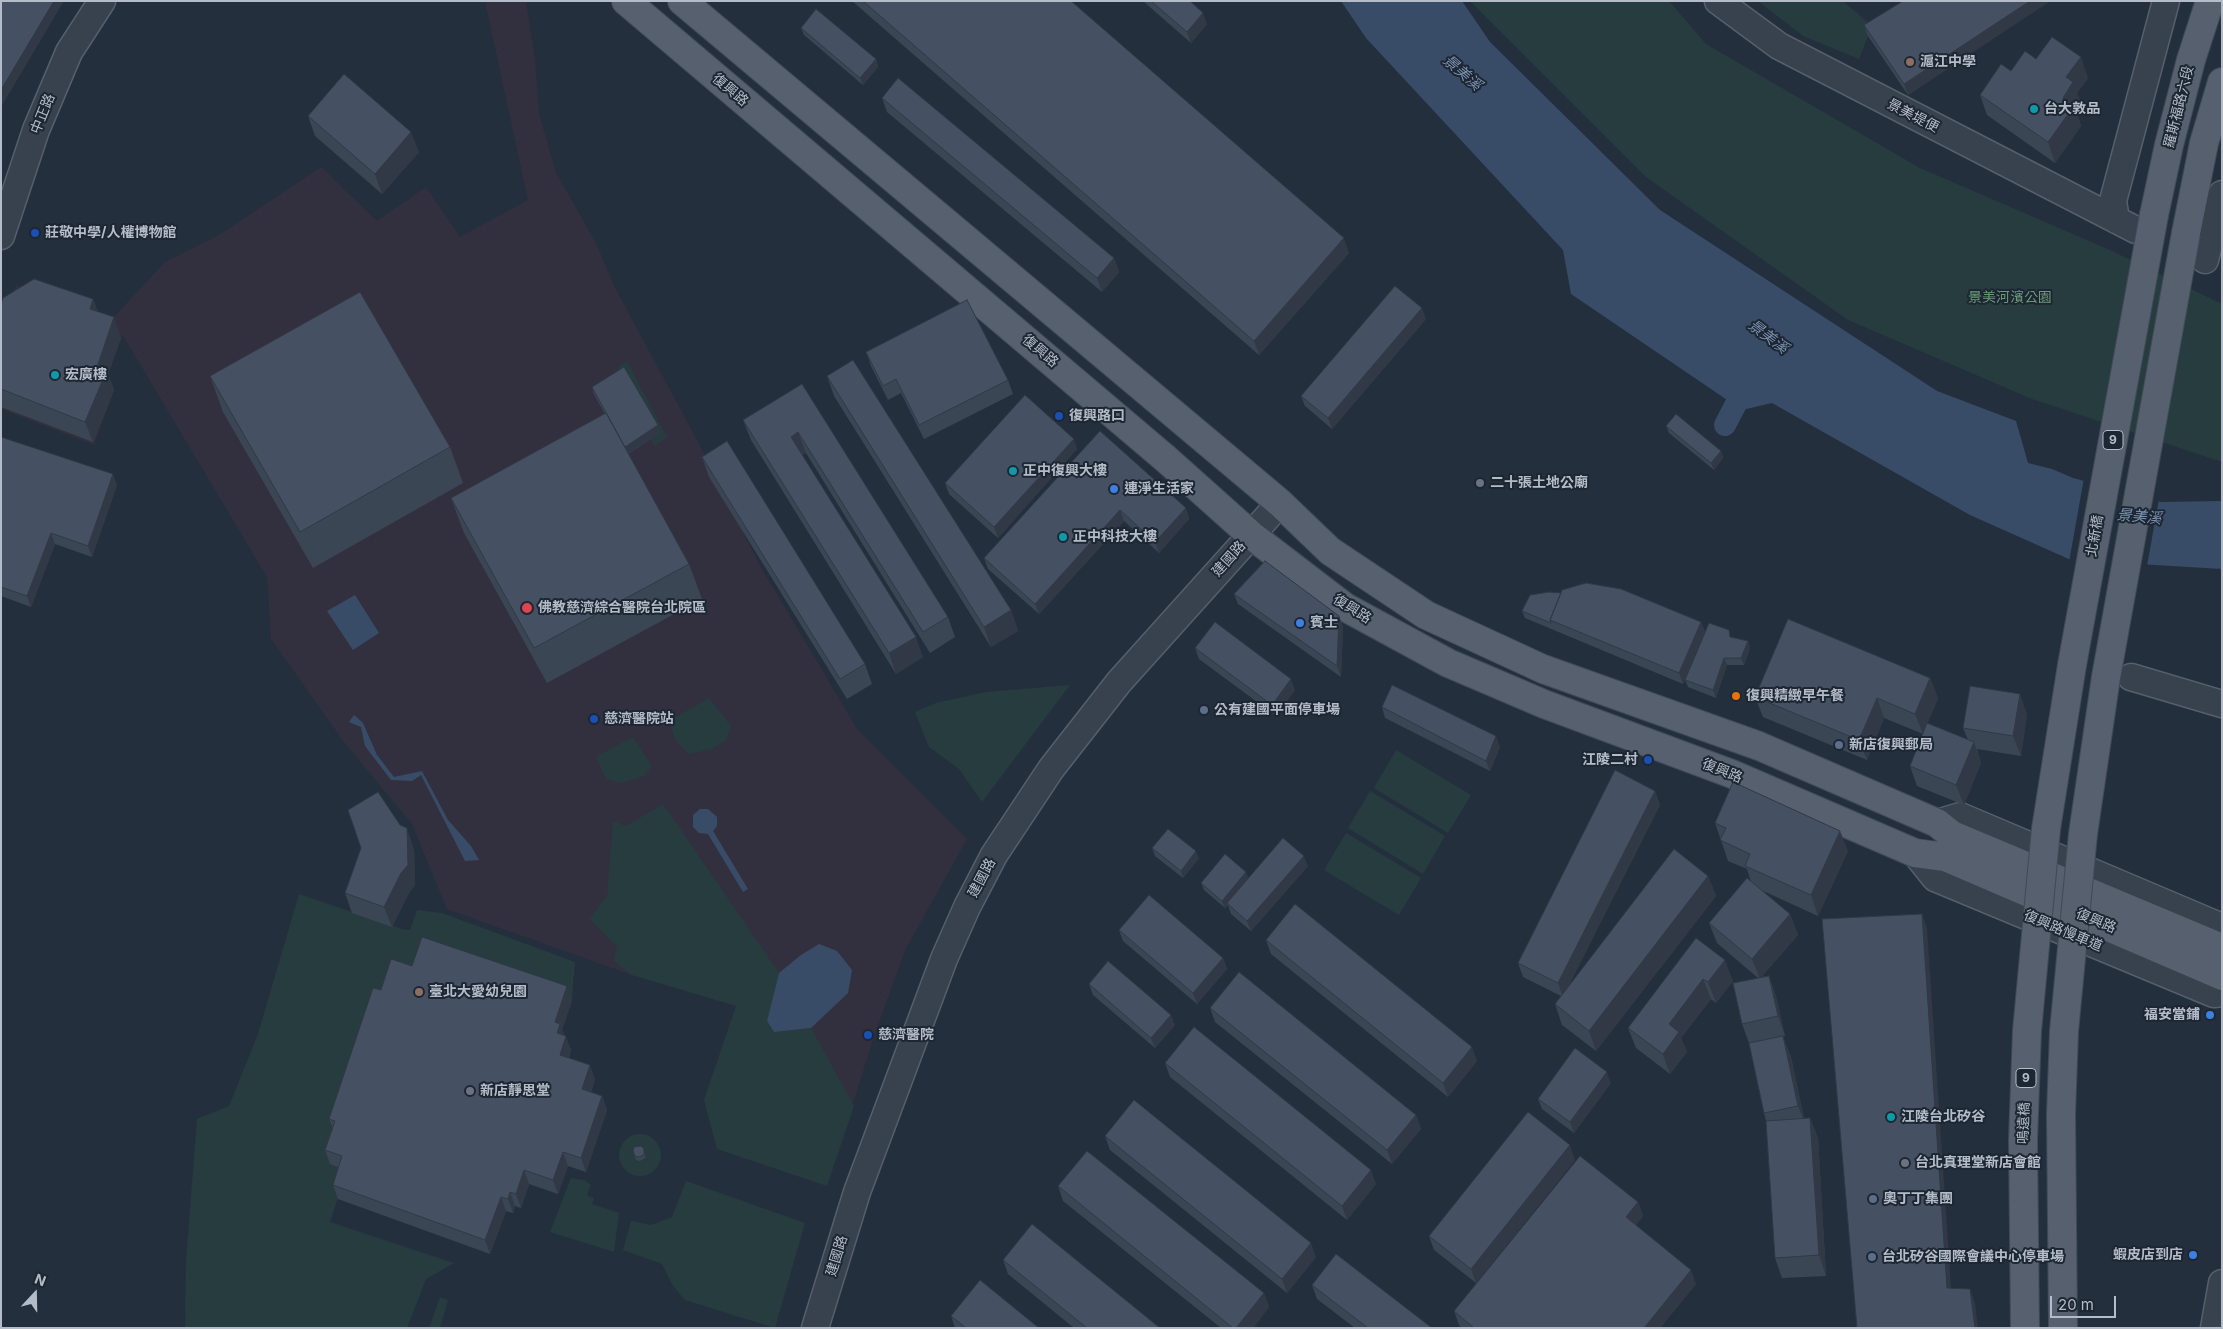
<!DOCTYPE html>
<html>
<head>
<meta charset="utf-8">
<style>
	body { margin:0 }
	#map { position:relative; width:2223px; height:1329px; overflow:hidden; background:#242f3e; font-family:Inter,sans-serif }
	canvas { display:block }
	.frame { position:absolute; inset:0; border:2px solid #b4bcc9; pointer-events:none }
	.north { position:absolute; left:10px; top:1269px; width:50px; height:50px; -webkit-text-stroke:4px #1d2633; paint-order:stroke; rotate:21deg; font-size:14px; font-weight:700; line-height:20px; text-align:center; color:#b4bcc9 }
	.north::after { content:''; display:block; margin:auto; width:18px; height:22px; background:#b4bcc9; clip-path:polygon(50% 0,100% 100%,50% 72%,0 100%) }
	.scale { position:absolute; left:2050px; top:1296px; width:66px; height:22px; box-sizing:border-box; border:2px solid #b4bcc9; border-top:0; padding-left:6px; font-size:15px; line-height:18px; white-space:nowrap; color:#b4bcc9; -webkit-text-stroke:4px #1d2633; paint-order:stroke }
</style>
</head>
<body>
<div id="map">
<canvas width="2223" height="1329"></canvas>
<div class="frame"></div>
<div class="north">N</div>
<div class="scale">20 m</div>
</div>
<script>
const ctx = document.querySelector('canvas').getContext('2d');
ctx.lineJoin = 'round';
function paint(path, color) {
  ctx.fillStyle = color;
  ctx.fill(path, 'evenodd');
}
function poly(rows) {
  const path = new Path2D();
  for (const r of rows) {
    if (r.length === 3) {
      path.moveTo(r[0] + r[2], r[1]);
      path.arc(r[0], r[1], r[2], 0, 2 * Math.PI);
      continue;
    }
    path.moveTo(r[0], r[1]);
    for (let i = 2; i < r.length; i += 2) path.lineTo(r[i], r[i + 1]);
  }
  return path;
}
function trace(path, color, width, dash) {
  ctx.strokeStyle = color;
  ctx.lineWidth = width;
  ctx.lineCap = dash ? 'butt' : 'round';
  ctx.setLineDash(dash || []);
  ctx.stroke(path);
}
function label(font, color, halo, rows, align = 'center') {
  ctx.font = font + ' Inter,"Noto Sans TC",sans-serif';
  ctx.lineWidth = 4;
  ctx.setLineDash([]);
  ctx.textBaseline = 'middle';
  ctx.strokeStyle = halo;
  ctx.fillStyle = color;
  for (const [text, x, y, turn = 0] of rows) {
    ctx.save();
    ctx.translate(x, y);
    ctx.rotate((+turn || 0) * Math.PI / 180);
    ctx.textAlign = isNaN(turn) ? turn : align;
    if (halo) ctx.strokeText(text, 0, 0);
    ctx.fillText(text, 0, 0);
    ctx.restore();
  }
}
paint(poly([
	[485,1,526,1,535,60,539,114,556,173,596,243,614,286,698,442,759,564,857,729,967,839,905,950,874,1036,827,1186,717,1149,704,1100,736,1006,632,975,447,909,412,824,344,742,271,639,267,577,122,334,104,387,114,390,94,445,1,409,1,333,16,285,113,318,165,262,219,235,321,167,377,221,426,187,460,237,528,200]
]), '#32303f');
paint(poly([
	[1470,1,1669,1,1706,44,1920,168,2110,250,2222,304,2222,462,2032,399,1848,320,1646,177],
	[1758,1,1843,1,1872,26,1859,59,1803,36],
	[627,361,667,437,655,446,614,381,619,366],
	[1070,685,982,802,959,769,929,747,915,712,936,703,986,692],
	[709,698,731,726,726,740,712,749,689,754,676,741,669,721],
	[633,737,652,766,644,776,621,783,606,779,596,757],
	[1396,750,1471,795,1448,833,1374,788],
	[1370,791,1445,836,1423,874,1348,828],
	[663,804,779,973,767,1021,774,1032,811,1028,854,1106,827,1186,717,1149,704,1100,736,1006,632,975,614,961,617,947,590,919,607,896,613,821,626,826],
	[1346,833,1421,878,1399,915,1324,870],
	[299,894,402,929,410,930,417,910,442,913,575,962,572,1000,427,951,347,1170,330,1222,454,1263,426,1279,407,1328,185,1328,186,1261,197,1119,229,1106,258,1034],
	[640,1155,21],
	[571,1178,584,1180,591,1185,587,1195,594,1198,592,1204,619,1213,614,1252,550,1232],
	[686,1181,805,1223,775,1328,685,1300,673,1286,662,1264,623,1250,631,1221,651,1225,672,1217],
	[440,1297,448,1300,440,1328,429,1328]
]), '#263c3f');
paint(poly([
	[1341,1,1462,1,1490,42,1660,210,1937,391,2016,421,2028,463,2052,469,2073,478,2161,502,2222,501,2222,569,2071,560,1970,515,1772,403,1742,410,1571,294,1563,250,1366,38],
	[355,595,379,633,353,650,327,611],
	[354,715,363,723,377,755,394,777,422,771,448,820,471,846,479,860,465,861,421,775,412,781,391,780,365,746,361,727,349,722],
	[700,809,708,809,717,817,717,826,713,831,748,889,743,892,708,834,699,833,693,827,693,815],
	[819,944,837,951,852,970,848,993,811,1028,774,1032,767,1021,779,973,801,955]
]), '#394c67');
paint(poly([
	[2084,478,2159,499,2147,566,2069,562]
]), '#242f3e');
trace(poly([
	[1725,425,1749,379]
]), '#394c67', 22);
trace(poly([
	[2136,230,2193,255]
]), '#3a4453', 26, [26, 13]);
const minor = poly([
	[1718,1,1779,46,2136,230],
	[2116,220,2113,201,2166,1],
	[1,236,36,130,69,52,102,1],
	[2205,260,2222,194],
	[2131,677,2222,704],
	[1937,823,1960,816,2222,927],
	[1915,853,1935,878,2214,994,2222,993],
	[815,1328,857,1192,944,959,967,907,994,855,1051,769,1119,682,1280,503],
	[2214,1328,2222,1283]
]);
const major = poly([
	[626,1,1166,459,1251,535,1345,607,1448,663,1544,704,1732,774,1915,853,1945,857,2222,976],
	[682,1,1280,503,1330,551,1426,615,1543,669,1759,746,1937,823,1952,835,2222,948],
	[2154,215,2169,145,2191,60,2210,1],
	[2186,233,2204,143,2222,82],
	[2046,829,2072,665]
]);
trace(minor, '#565f6c', 29);
trace(major, '#414a57', 30);
trace(minor, '#38414e', 26);
trace(major, '#56606e', 28);
const majorBridge = poly([
	[2072,665,2154,215],
	[2025,1328,2023,1140,2027,1031,2046,829],
	[2063,1328,2061,1114,2064,1031,2083,834,2106,677,2186,233]
]);
trace(majorBridge, '#414a57', 30, []);
trace(majorBridge, '#56606e', 28);
paint(poly([
	[852,1,1071,1,1349,253,1259,355],
	[1143,1,1190,1,1207,24,1191,43],
	[1903,1,2050,1,1908,95,1868,36,1864,25],
	[801,28,876,59,878,67,863,85,804,35],
	[2036,59,2088,78,2077,93,2081,103,2076,110,2081,126,2055,163,1987,115,1980,95,2011,71],
	[882,98,1114,258,1119,272,1102,292,887,112],
	[308,116,419,152,382,194,315,136],
	[93,299,98,312,121,338,108,374,114,390,93,442,1,407,1,304],
	[1426,319,1332,429,1305,406,1301,396],
	[866,352,1008,380,1013,394,924,439,901,393,888,400,871,366],
	[210,376,450,447,463,483,313,568,223,412],
	[827,376,1011,610,1018,631,991,647,834,396],
	[802,384,948,617,955,637,930,653,806,453,802,455,923,657,896,674,751,440,743,420],
	[592,387,658,425,660,433,628,454,689,564,702,599,547,683,464,533,451,498,605,414,594,394],
	[1666,426,1721,451,1723,458,1714,470,1669,433],
	[1100,431,1186,508,1189,519,1159,553,1124,521,1039,614,988,569,984,558],
	[1,437,117,485,92,557,55,544,31,607,1,596],
	[1077,449,998,538,949,494,945,483],
	[702,457,865,664,872,684,847,699,709,477],
	[1561,593,1701,622,1705,632,1683,684,1525,618,1522,611],
	[1234,594,1339,616,1343,627,1341,677,1238,604],
	[1731,637,1748,641,1750,648,1744,665,1727,665,1716,698,1688,687,1685,680],
	[1195,648,1295,690,1276,716,1199,659],
	[1930,678,1938,698,1923,734,1884,718,1867,760,1763,717,1755,697],
	[1382,707,1500,747,1490,771,1385,718],
	[2027,714,2021,756,1977,749,1981,763,1964,805,1917,786,1910,766,1968,740,1963,728],
	[1655,791,1660,805,1568,987,1708,876,1716,896,1596,1051,1562,1025,1555,1004,1561,996,1523,977,1518,963],
	[1715,823,1848,851,1818,916,1761,890,1790,914,1798,935,1761,977,1769,976,1776,996,1785,1036,1783,1037,1791,1057,1804,1118,1810,1118,1818,1138,1826,1276,1782,1278,1775,1258,1766,1121,1764,1113,1749,1043,1742,1024,1758,978,1717,943,1709,923,1751,882,1747,869,1728,861],
	[1152,848,1199,858,1183,878,1155,856],
	[414,849,415,885,409,893,392,927,352,913,345,893],
	[1308,866,1251,931,1231,914,1228,905,1225,908,1204,890,1201,883,1248,878],
	[1119,930,1223,958,1227,969,1197,1004,1123,941],
	[1696,938,1733,981,1716,1003,1711,999,1681,1038,1687,1052,1670,1074,1636,1048,1628,1028],
	[1266,940,1477,1061,1448,1097,1271,954],
	[412,966,572,1000,562,1030,571,1050,569,1058,595,1079,591,1092,602,1096,607,1110,586,1172,568,1166,558,1194,529,1184,521,1208,515,1206,513,1213,506,1211,490,1254,338,1199,333,1185,338,1167,330,1164,325,1150,333,1128,329,1119,381,990],
	[1089,984,1175,1025,1155,1048,1093,995],
	[1210,1008,1416,1115,1421,1129,1392,1164,1215,1022],
	[1165,1063,1376,1184,1347,1220,1170,1077],
	[1611,1083,1574,1133,1542,1109,1538,1099],
	[1105,1136,1316,1257,1287,1293,1110,1150],
	[633,1151,645,1153,645,1158,640,1161,636,1160],
	[1575,1160,1476,1283,1434,1250,1429,1236],
	[1058,1186,1264,1293,1269,1307,1253,1328,1221,1328,1063,1201],
	[1638,1202,1643,1216,1636,1225,1696,1284,1660,1328,1462,1328,1459,1325,1454,1311],
	[1003,1260,1160,1328,1074,1328,1008,1274],
	[1312,1285,1432,1328,1355,1328,1317,1299],
	[951,1316,1039,1328,955,1328]
]), '#3b4654');
paint(poly([
	[54,1,64,1,1,107,1,90],
	[2030,1,2050,1,1908,95,1904,84],
	[1203,13,1207,24,1191,43,1187,32],
	[2081,57,2088,78,2077,93,2081,103,2076,110,2081,126,2055,163,2048,142,2063,98,2066,77],
	[876,59,878,67,863,85,860,78],
	[411,132,419,152,382,194,375,174],
	[1344,238,1349,253,1259,355,1254,341],
	[1114,258,1119,272,1102,292,1097,278],
	[93,299,101,320,90,309],
	[1422,308,1426,319,1332,429,1328,418],
	[114,317,121,338,108,374,114,390,93,442,85,422,97,367],
	[658,425,660,433,627,454,625,447],
	[798,432,806,453,798,457,791,437],
	[1074,439,1077,449,998,538,994,527],
	[1721,451,1723,458,1714,470,1711,463],
	[113,474,117,485,92,557,88,546],
	[1186,508,1189,519,1159,553,1155,542],
	[1120,510,1124,521,1039,614,1035,604],
	[51,533,55,544,31,607,27,596],
	[1011,610,1018,631,991,647,984,627],
	[1339,616,1343,627,1341,677,1337,666],
	[1701,622,1705,632,1683,684,1679,673],
	[916,637,923,657,896,674,889,653],
	[1748,641,1750,648,1744,665,1741,658],
	[1724,658,1727,665,1716,698,1713,690],
	[1930,678,1938,698,1923,734,1915,714],
	[1291,679,1295,690,1276,716,1272,705],
	[2020,694,2027,714,2021,756,2013,736],
	[1877,698,1884,718,1867,760,1859,740],
	[1496,736,1500,747,1490,771,1486,761],
	[1974,742,1981,763,1964,805,1956,785],
	[1655,791,1660,805,1563,997,1558,983],
	[407,828,414,849,415,885,409,893,392,927,384,907],
	[1840,831,1848,851,1818,916,1811,895],
	[1196,851,1199,858,1183,878,1181,871],
	[1304,856,1308,866,1251,931,1247,921],
	[1246,872,1249,879,1227,903,1228,905,1225,908,1222,901],
	[1708,876,1716,896,1596,1051,1589,1031],
	[1790,914,1798,935,1760,979,1752,959],
	[1922,914,1927,928,1952,1302,1947,1288],
	[1223,958,1227,969,1197,1004,1193,993],
	[1725,960,1733,981,1716,1003,1708,982],
	[1769,976,1776,996,1785,1036,1778,1016],
	[1703,979,1711,999,1681,1038,1687,1052,1670,1074,1663,1054,1669,1024],
	[567,986,572,1000,562,1030,565,1038,566,1036,571,1050,565,1069,560,1055,557,1033,555,1022],
	[1171,1015,1175,1025,1155,1048,1151,1038],
	[1783,1036,1791,1057,1806,1126,1798,1106],
	[1472,1047,1477,1061,1448,1097,1443,1083],
	[590,1065,595,1079,587,1103,582,1089],
	[1607,1072,1611,1083,1574,1133,1570,1122],
	[602,1096,607,1110,586,1172,581,1158],
	[1416,1115,1421,1129,1392,1164,1387,1150],
	[1810,1118,1818,1138,1826,1276,1819,1255],
	[1570,1145,1575,1160,1476,1283,1471,1269],
	[563,1152,568,1166,558,1194,553,1180],
	[524,1170,529,1184,521,1208,516,1194],
	[1371,1170,1376,1184,1347,1220,1342,1206],
	[510,1192,515,1206,513,1213,508,1199],
	[501,1197,506,1211,490,1254,485,1240],
	[1638,1202,1643,1216,1631,1231,1626,1217],
	[1311,1243,1316,1257,1287,1293,1282,1279],
	[1691,1270,1696,1284,1660,1328,1644,1328],
	[1970,1289,1975,1303,1978,1328,1975,1328],
	[1264,1293,1269,1307,1253,1328,1236,1328]
]), '#303945');
const building = poly([
	[1,1,54,1,1,90,1,1],
	[863,1,1071,1,1344,238,1254,341,863,1],
	[1151,1,1190,1,1203,13,1187,32,1151,1],
	[1903,1,2030,1,1904,84,1864,25,1903,1],
	[816,9,876,59,860,78,801,28,816,9],
	[2052,37,2081,57,2066,77,2073,82,2063,98,2074,106,2048,142,1980,95,2001,64,2011,71,2025,51,2036,59,2052,37],
	[344,74,411,132,375,174,308,116,344,74],
	[898,78,1114,258,1097,278,882,98,898,78],
	[34,279,93,299,90,309,114,317,97,367,107,370,85,422,1,389,1,304,3,298,34,279],
	[1395,286,1422,308,1328,418,1301,396,1395,286],
	[360,292,450,447,300,532,210,376,360,292],
	[967,300,1008,380,919,425,896,379,883,386,866,352,967,300],
	[853,360,1011,610,984,627,827,376,853,360],
	[624,367,658,425,625,447,592,387,624,367],
	[802,384,948,617,923,632,798,432,791,437,916,637,889,653,743,420,802,384],
	[1025,395,1074,439,994,527,945,483,1025,395],
	[606,413,689,564,534,648,451,498,606,413],
	[1676,414,1721,451,1711,463,1666,426,1676,414],
	[1100,431,1186,508,1155,542,1120,510,1035,604,984,558,1100,431],
	[1,437,113,474,88,546,51,533,27,596,1,587,1,437],
	[727,441,865,664,840,679,702,457,727,441],
	[1265,561,1339,616,1337,666,1234,594,1265,561],
	[1586,583,1621,589,1701,622,1679,673,1550,620,1562,590,1586,583],
	[1549,592,1561,593,1550,620,1551,623,1522,611,1530,595,1549,592],
	[1788,619,1930,678,1915,714,1877,698,1859,740,1755,697,1788,619],
	[1215,622,1291,679,1272,705,1195,648,1215,622],
	[1709,623,1729,630,1730,637,1748,641,1741,658,1724,658,1713,690,1685,680,1709,623],
	[1392,685,1496,736,1486,761,1382,707,1392,685],
	[1970,686,2020,694,2013,736,1963,728,1970,686],
	[1927,723,1974,742,1956,785,1910,766,1927,723],
	[1615,770,1655,791,1558,983,1518,963,1615,770],
	[1733,782,1840,831,1811,895,1745,866,1750,854,1720,840,1726,828,1715,823,1733,782],
	[378,792,400,825,407,828,408,865,401,873,384,907,345,893,361,848,348,810,378,792],
	[1168,829,1196,851,1181,871,1152,848,1168,829],
	[1283,838,1304,856,1247,921,1227,903,1283,838],
	[1674,849,1708,876,1589,1031,1555,1004,1674,849],
	[1225,854,1246,872,1222,901,1201,883,1225,854],
	[1747,878,1790,914,1752,959,1709,923,1747,878],
	[1149,895,1223,958,1193,993,1119,930,1149,895],
	[1295,904,1472,1047,1443,1083,1266,940,1295,904],
	[1922,914,1947,1288,1970,1289,1975,1328,1857,1328,1822,919,1922,914],
	[422,937,567,986,555,1022,560,1024,557,1033,566,1036,560,1055,590,1065,582,1089,602,1096,581,1158,563,1152,553,1180,524,1170,516,1194,510,1192,508,1199,501,1197,485,1240,333,1185,342,1156,325,1150,335,1121,329,1119,373,988,381,990,391,959,412,966,422,937],
	[1696,938,1725,960,1708,982,1703,979,1669,1024,1679,1032,1663,1054,1628,1028,1696,938],
	[1108,961,1171,1015,1151,1038,1089,984,1108,961],
	[1239,972,1416,1115,1387,1150,1210,1008,1239,972],
	[1769,976,1778,1016,1742,1024,1733,983,1769,976],
	[1194,1027,1371,1170,1342,1206,1165,1063,1194,1027],
	[1783,1036,1798,1106,1764,1113,1749,1043,1783,1036],
	[1575,1048,1607,1072,1570,1122,1538,1099,1575,1048],
	[1134,1100,1311,1243,1282,1279,1105,1136,1134,1100],
	[1528,1112,1570,1145,1471,1269,1429,1236,1528,1112],
	[1810,1118,1819,1255,1775,1258,1766,1121,1810,1118],
	[641,1146,644,1149,644,1155,639,1157,635,1156,633,1151,634,1147,641,1146],
	[1087,1151,1264,1293,1236,1328,1233,1328,1058,1186,1087,1151],
	[1580,1156,1638,1202,1626,1217,1691,1270,1644,1328,1474,1328,1454,1311,1580,1156],
	[1032,1224,1160,1328,1087,1328,1003,1260,1032,1224],
	[1336,1254,1432,1328,1368,1328,1312,1285,1336,1254],
	[980,1280,1039,1328,966,1328,951,1316,980,1280]
]);
paint(building, '#455162');
trace(building, '#303945', 1);
for (const [x, y, r, color] of [
	[1910,62,5,"#8d6e63"],
	[2034,109,5,"#0f9aa8"],
	[35,233,5,"#1a4fb4"],
	[55,375,5,"#0f9aa8"],
	[1059,416,5,"#1a4fb4"],
	[1013,471,5,"#0f9aa8"],
	[1480,483,5,"#6b7280"],
	[1114,489,5,"#3f7fe0"],
	[1063,537,5,"#0f9aa8"],
	[527,608,6,"#e0444e"],
	[1300,623,5,"#3f7fe0"],
	[1736,696,5,"#e8710a"],
	[1204,710,5,"#5c6f8a"],
	[594,719,5,"#1a4fb4"],
	[1839,745,5,"#5c6f8a"],
	[1648,760,5,"#1a4fb4"],
	[419,992,5,"#8d6e63"],
	[2210,1015,5,"#3f7fe0"],
	[868,1035,5,"#1a4fb4"],
	[470,1091,5,"#6b7280"],
	[1891,1117,5,"#0f9aa8"],
	[1905,1163,5,"#6b7280"],
	[1873,1199,5,"#5c6f8a"],
	[2193,1255,5,"#3f7fe0"],
	[1872,1257,5,"#5c6f8a"]
]) {
  const dot = new Path2D();
  dot.arc(x, y, r, 0, 2 * Math.PI);
  ctx.fillStyle = color;
  ctx.fill(dot);
  trace(dot, '#1d2633', 2);
}
for (const [x, y, w] of [
	[2113,440,20],
	[2026,1078,20]
]) {
  const box = new Path2D();
  box.roundRect(x - w / 2, y - 9.5, w, 19, 4);
  ctx.fillStyle = '#1d2633';
  ctx.fill(box);
  trace(box, '#b4bcc9', 1);
}
label('bold 12px', '#b4bcc9', null, [
	["9",2113,440],
	["9",2026,1078]
]);
label('bold 14px', '#b4bcc9', '#1d2633', [
	["滬江中學",1920,62],
	["台大敦品",2044,109],
	["莊敬中學/人權博物館",45,233],
	["宏廣樓",65,375],
	["復興路口",1069,416],
	["正中復興大樓",1023,471],
	["二十張土地公廟",1490,483],
	["連淨生活家",1124,489],
	["正中科技大樓",1073,537],
	["佛教慈濟綜合醫院台北院區",538,608],
	["賓士",1310,623],
	["復興精緻早午餐",1746,696],
	["公有建國平面停車場",1214,710],
	["慈濟醫院站",604,719],
	["新店復興郵局",1849,745],
	["江陵二村",1638,760,"right"],
	["臺北大愛幼兒園",429,992],
	["福安當鋪",2200,1015,"right"],
	["慈濟醫院",878,1035],
	["新店靜思堂",480,1091],
	["江陵台北矽谷",1901,1117],
	["台北真理堂新店會館",1915,1163],
	["奧丁丁集團",1883,1199],
	["蝦皮店到店",2183,1255,"right"],
	["台北矽谷國際會議中心停車場",1882,1257]
], 'left');
label('14px', '#b4bcc9', '#1d2633', [
	["復興路",730,90,40],
	["羅斯福路六段",2179,107,-76],
	["中正路",43,114,-68],
	["景美堤便",1913,116,27],
	["復興路",1040,351,40],
	["北新橋",2095,536,-80],
	["建國路",1229,559,-48],
	["復興路",1352,609,32],
	["復興路",1722,771,22],
	["建國路",982,878,-62],
	["復興路",2096,921,23],
	["復興路慢車道",2063,931,23],
	["鳴遠橋",2024,1123,-88],
	["建國路",837,1256,-73]
]);
label('14px', '#6b9a76', '#1d2633', [
	["景美河濱公園",2010,298]
]);
label('italic 15px', '#7c92b1', '#1d2633', [
	["景美溪",1462,73,41],
	["景美溪",1768,337,37],
	["景美溪",2139,517,5]
]);
</script>
</body>
</html>
